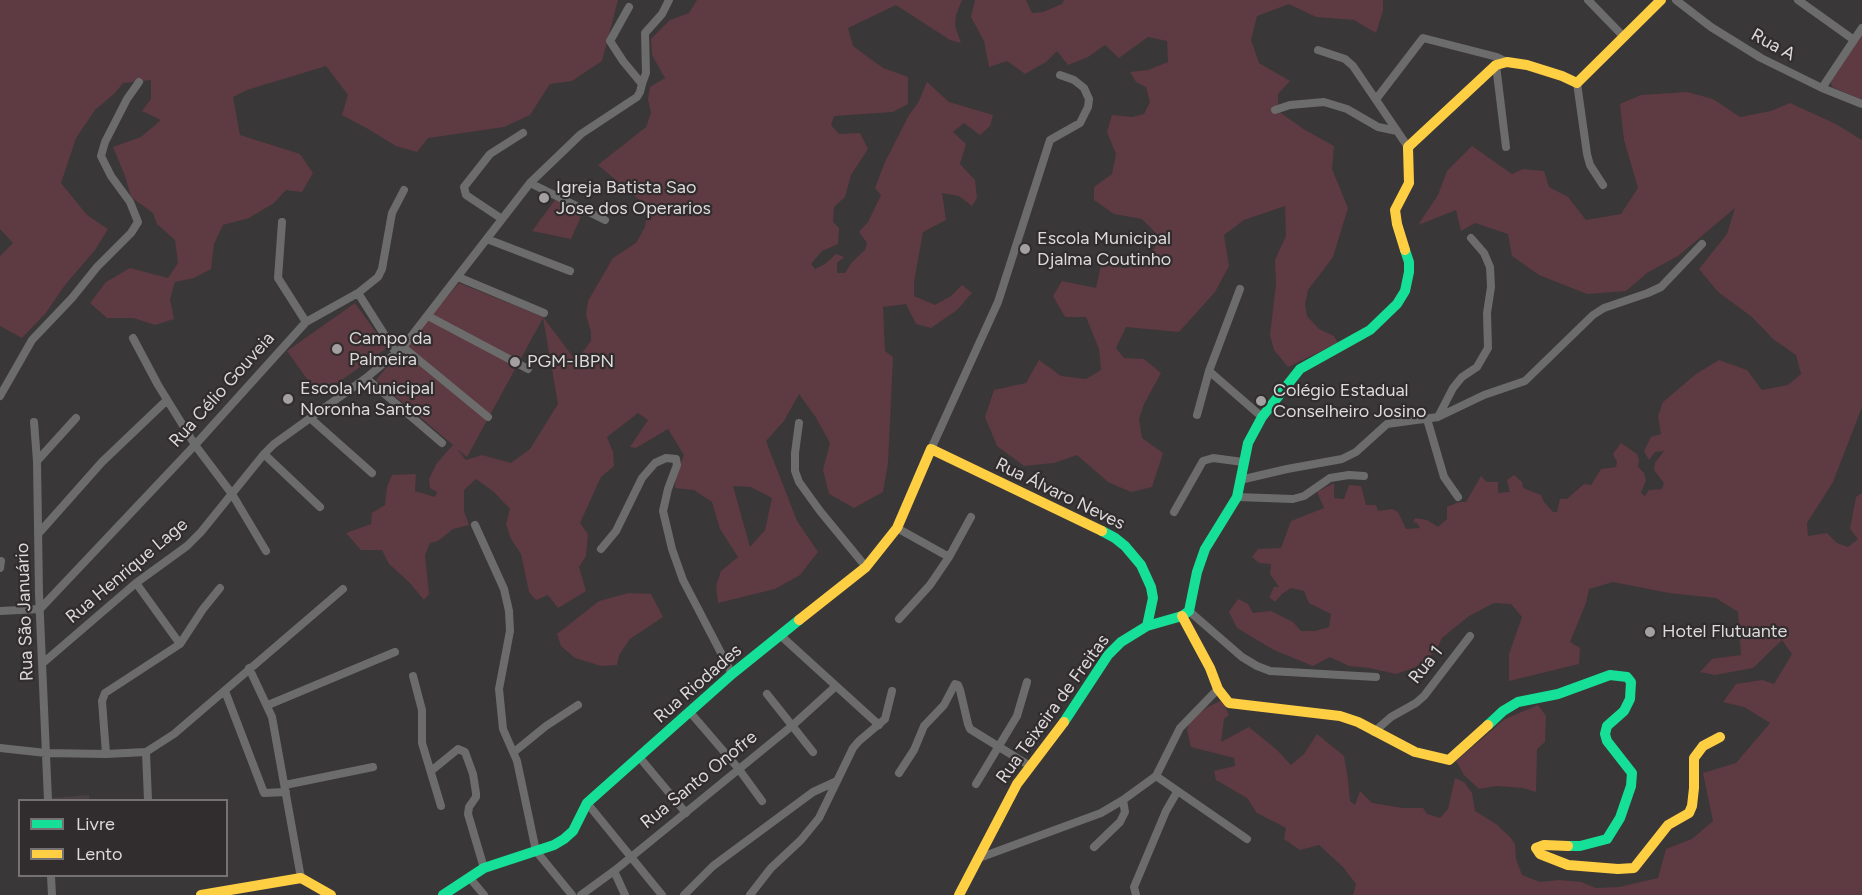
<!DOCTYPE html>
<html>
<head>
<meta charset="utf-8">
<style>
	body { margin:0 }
	#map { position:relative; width:1862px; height:895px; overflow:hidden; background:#3a3738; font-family:Figtree,sans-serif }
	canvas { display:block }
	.legend { position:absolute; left:18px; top:799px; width:210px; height:78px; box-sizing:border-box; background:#312c2d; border:2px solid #767172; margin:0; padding:8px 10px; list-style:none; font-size:18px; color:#ddd9da }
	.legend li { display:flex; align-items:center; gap:12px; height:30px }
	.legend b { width:30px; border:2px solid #767172 }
</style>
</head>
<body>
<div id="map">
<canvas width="1862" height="895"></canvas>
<ul class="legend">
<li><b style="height:8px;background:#16e098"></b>Livre</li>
<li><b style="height:8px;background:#ffcf43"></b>Lento</li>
</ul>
</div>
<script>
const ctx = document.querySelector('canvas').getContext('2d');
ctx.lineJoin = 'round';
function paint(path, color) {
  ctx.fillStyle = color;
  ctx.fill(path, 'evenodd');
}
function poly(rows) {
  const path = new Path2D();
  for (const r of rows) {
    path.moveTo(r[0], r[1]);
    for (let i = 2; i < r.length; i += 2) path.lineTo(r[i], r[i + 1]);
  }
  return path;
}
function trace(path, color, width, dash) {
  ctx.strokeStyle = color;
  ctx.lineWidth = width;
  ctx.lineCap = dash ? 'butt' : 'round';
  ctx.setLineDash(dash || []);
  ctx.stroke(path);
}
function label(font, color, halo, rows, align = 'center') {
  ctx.font = font + ' Figtree,sans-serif';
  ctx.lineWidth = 4.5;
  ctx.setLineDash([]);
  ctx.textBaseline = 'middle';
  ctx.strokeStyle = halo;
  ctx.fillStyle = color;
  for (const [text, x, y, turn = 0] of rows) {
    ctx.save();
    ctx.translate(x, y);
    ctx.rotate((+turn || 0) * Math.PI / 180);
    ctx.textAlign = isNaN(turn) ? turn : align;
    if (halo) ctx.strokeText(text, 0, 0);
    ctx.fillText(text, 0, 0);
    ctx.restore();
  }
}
paint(poly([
	[89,795,89,800,51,800,51,798]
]), '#493e40');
paint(poly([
	[0,0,618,0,602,61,572,81,550,84,530,115,504,127,428,138,417,152,396,146,368,129,342,115,348,95,326,66,247,90,233,97,240,135,300,154,313,173,302,192,286,190,274,203,249,218,223,225,214,244,211,269,194,278,175,282,170,299,174,319,155,325,133,318,107,318,90,303,106,282,130,268,168,278,178,263,175,240,157,224,153,213,131,197,125,176,113,147,141,137,161,120,142,111,151,99,151,80,123,83,115,93,95,110,76,138,61,183,87,215,108,229,95,250,65,285,45,314,22,338,0,326,0,256,13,243,0,229],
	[697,0,962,0,956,15,955,26,961,43,950,40,896,5,848,28,853,46,883,68,908,77,908,104,893,112,834,116,831,125,839,134,860,133,868,149,851,175,845,197,834,207,833,222,839,228,838,244,822,251,811,264,815,269,825,264,836,254,844,257,837,263,837,273,845,273,852,262,865,250,867,243,859,232,868,222,881,195,875,188,885,162,909,115,918,103,927,82,949,102,993,115,990,126,980,135,964,123,953,132,966,144,960,164,975,180,977,198,972,206,959,196,942,193,946,220,923,232,914,282,914,296,935,305,951,296,962,285,972,293,957,310,931,328,916,324,906,304,883,307,885,351,893,357,888,463,883,492,854,508,829,494,823,470,830,443,815,416,799,394,784,421,766,441,797,521,818,552,800,575,775,589,718,603,716,586,721,571,738,557,720,529,712,502,694,490,675,488,676,475,684,455,668,429,636,448,630,447,648,420,638,413,607,437,613,452,614,466,601,477,580,523,588,534,586,556,579,567,586,591,558,608,548,595,536,600,529,592,521,554,511,539,506,524,510,509,494,492,476,479,464,490,464,511,469,525,453,529,438,541,430,543,425,555,429,594,424,600,409,582,389,564,382,550,361,550,346,533,371,524,372,513,385,505,387,487,392,475,416,474,415,491,435,497,437,492,430,488,429,479,437,463,453,445,376,380,459,283,543,317,576,361,591,341,591,332,586,315,588,301,613,258,636,243,645,227,648,207,598,165,646,127,651,113,648,99,650,87,665,78,652,55,651,39,670,20,689,13],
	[543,318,558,404,530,449,511,463,482,455,466,460,457,449,467,457],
	[733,486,751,487,772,498,765,530,750,547],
	[975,0,1026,0,1032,13,1043,12,1062,4,1064,0,1383,0,1383,11,1376,33,1354,20,1316,17,1289,4,1257,16,1251,40,1259,63,1290,81,1278,94,1278,111,1305,130,1334,146,1332,169,1348,208,1333,257,1308,290,1305,304,1307,316,1319,329,1334,336,1338,343,1288,367,1274,350,1270,335,1276,284,1275,260,1286,236,1285,206,1244,220,1224,235,1229,266,1215,292,1179,332,1126,327,1116,348,1124,358,1144,359,1161,373,1144,404,1139,419,1142,438,1163,453,1152,487,1131,492,1108,482,1077,455,1054,463,1024,466,997,446,985,417,994,390,1026,383,1039,360,1061,376,1086,379,1101,370,1099,349,1086,317,1065,317,1053,296,1062,281,1096,288,1101,265,1126,268,1148,260,1160,237,1142,219,1114,214,1094,200,1094,187,1112,174,1116,154,1107,132,1112,115,1132,117,1144,114,1150,102,1146,87,1136,82,1130,72,1148,70,1168,62,1167,41,1148,37,1119,58,1105,45,1088,57,1068,65,1057,51,1046,62,1025,74,1007,61,989,67,984,41,971,17],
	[1862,34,1862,100,1832,87,1831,82],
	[1687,92,1713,99,1740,117,1771,111,1790,103,1836,124,1862,140,1862,407,1833,482,1807,523,1808,536,1827,533,1837,543,1848,547,1858,539,1850,529,1856,497,1862,493,1862,895,1353,895,1356,884,1343,867,1319,845,1300,850,1284,839,1286,828,1257,813,1247,798,1216,780,1214,771,1235,766,1234,758,1191,747,1187,730,1191,719,1208,707,1222,700,1229,715,1224,719,1221,742,1249,727,1277,750,1291,765,1304,754,1317,734,1344,756,1348,780,1350,801,1355,805,1360,791,1372,803,1403,808,1423,808,1427,814,1440,818,1448,809,1455,778,1464,782,1472,793,1475,811,1496,824,1510,837,1515,844,1516,859,1522,875,1540,882,1559,880,1581,882,1596,888,1619,887,1658,878,1666,849,1692,839,1713,821,1703,773,1736,763,1770,723,1744,707,1723,702,1736,684,1762,680,1774,684,1792,654,1782,640,1753,668,1715,675,1700,672,1712,659,1741,655,1738,612,1716,598,1669,593,1613,582,1589,589,1586,603,1570,642,1580,648,1579,664,1509,681,1509,654,1522,617,1511,604,1494,603,1469,616,1442,638,1436,651,1416,667,1396,674,1369,668,1349,666,1330,657,1313,666,1274,650,1237,628,1229,612,1238,599,1248,604,1253,613,1271,611,1293,622,1301,631,1315,631,1329,627,1331,614,1309,603,1304,591,1291,588,1282,594,1275,602,1269,597,1274,587,1279,587,1270,574,1271,564,1259,563,1252,557,1258,549,1281,548,1291,521,1324,508,1317,492,1334,483,1334,498,1344,499,1349,485,1361,486,1366,505,1376,505,1378,511,1392,509,1398,512,1406,529,1420,528,1416,522,1413,523,1415,518,1427,520,1438,527,1447,519,1447,507,1459,502,1466,502,1481,476,1487,482,1498,482,1498,493,1510,492,1507,480,1514,475,1522,482,1523,488,1541,495,1544,502,1553,512,1557,512,1560,499,1567,499,1584,484,1591,485,1601,469,1616,467,1617,462,1613,454,1621,443,1637,454,1639,460,1638,467,1644,473,1646,480,1641,493,1645,496,1649,490,1662,489,1664,483,1654,470,1655,463,1664,451,1655,452,1649,460,1644,451,1651,437,1661,434,1658,416,1663,402,1696,374,1719,360,1747,370,1762,390,1788,385,1801,374,1796,355,1773,339,1752,317,1718,292,1699,269,1727,234,1735,208,1678,256,1647,273,1626,291,1587,294,1539,275,1512,256,1508,234,1475,223,1461,231,1456,210,1418,225,1438,195,1447,171,1472,146,1512,174,1523,169,1544,171,1549,187,1568,197,1586,220,1621,214,1638,188,1624,140,1620,104,1641,95],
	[555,200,583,212,571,239,532,231],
	[355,303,387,348,319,396,287,351],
	[629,593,651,594,663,617,630,639,619,655,617,665,601,666,575,658,561,646,557,634,599,601],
	[1538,705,1546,716,1545,742,1537,749,1536,792,1523,788,1497,786,1479,789,1464,775,1456,761,1505,719]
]), '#5e3a42');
trace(poly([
	[1588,0,1623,36],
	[1676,0,1711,27,1761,58,1822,88,1862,104],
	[1798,0,1854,40],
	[1318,50,1345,59,1353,66,1408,147],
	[1496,65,1506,147],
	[1577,83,1587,154,1590,165,1603,185],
	[642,84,646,73,645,33,662,14,669,0],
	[1822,88,1862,28],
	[1377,98,1423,38,1497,57,1507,62],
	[1275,110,1290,105,1324,102,1347,109,1378,127,1397,131],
	[530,183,605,220],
	[502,219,466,195,464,187,490,154,523,133],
	[282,222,278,278,306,322],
	[487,239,570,271],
	[458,277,544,313],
	[358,293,396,353],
	[428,316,528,369],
	[133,338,158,385,195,445,232,494,266,551],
	[403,347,488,417],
	[1209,371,1262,417],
	[366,378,442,443],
	[0,396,32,340,72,298,97,267,131,233,138,222,130,202,111,176,101,156,105,142,127,99,139,82],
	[1197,415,1209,371,1240,289],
	[1438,417,1453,388,1462,377,1477,367,1488,348,1487,313,1491,287,1490,267,1484,253,1471,238],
	[310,418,372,473],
	[1427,419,1444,477,1458,497],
	[34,422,37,461,39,594,48,800],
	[799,423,795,453,795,471,799,482,820,511,866,567],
	[931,449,998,302,1050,140,1080,123,1088,107,1089,99,1084,88,1074,80,1060,75],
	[264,454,320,507],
	[37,461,76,418],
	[1240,480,1287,469,1342,459,1356,452,1387,424,1438,417,1484,395,1525,381,1593,315,1604,308,1648,293,1661,287,1702,244],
	[1237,497,1293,499,1304,496,1330,478,1349,475,1364,476],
	[1174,512,1203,461,1213,458,1243,462],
	[475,525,504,589,509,611,510,631,499,689,503,729,517,761,536,851,572,895],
	[897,528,949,557],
	[39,533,102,462,167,400],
	[601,549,616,531,642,478,655,463,666,458,676,459,677,465,668,489,663,511,672,549,683,580,732,674],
	[0,568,1,561],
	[136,583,180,644],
	[0,611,40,609,195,445,306,322,358,293,378,277,382,269,392,213,404,190],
	[1189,611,1242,657,1257,666,1270,671,1376,677],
	[899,619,930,585,949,557,971,517],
	[780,635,879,725],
	[44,662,136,583,187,546,201,532,264,454,274,444,366,378,403,347,530,183,581,134,637,97,640,92,642,84,623,61,610,41,629,7],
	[249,668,272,717,301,878],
	[413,676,422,710,422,743,441,806],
	[225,691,264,793,286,792],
	[767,694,813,752],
	[268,705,395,652],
	[689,711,738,768,762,801],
	[1374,732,1391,717,1416,703,1424,696,1470,636],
	[0,748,46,753,106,754,146,752,174,734,343,589],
	[146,752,148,800],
	[514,752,546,726,578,705],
	[106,754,102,701,105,693,180,644,203,609,220,588],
	[640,758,686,813],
	[431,771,458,749,465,752,473,774,476,793,476,797,469,807,468,814,484,868],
	[899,773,914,750,924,726,944,705,955,684,958,685,960,690,968,724,970,729,1030,766],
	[1156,776,1247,839],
	[976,784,1017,716,1027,682],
	[285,785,373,767],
	[587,803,662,895],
	[1094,847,1120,822,1125,812,1123,800],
	[979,858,1101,813,1123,800,1156,776,1180,728,1218,689],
	[614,871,625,895],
	[51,876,52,895],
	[469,877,484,895],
	[581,895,614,871,793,725,836,686],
	[684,895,713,866,813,792,837,781,853,748,859,741,885,719,892,691],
	[750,895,771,868,801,840,819,818,837,781],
	[1136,895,1134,887,1166,811,1177,792]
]), '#6d6c6c', 8);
trace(poly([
	[1102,531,1115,538,1125,546,1141,565,1151,587,1153,598,1147,626],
	[1064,722,1108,655,1121,642,1147,626,1182,616,1189,611,1197,572,1205,549,1237,497,1248,443,1262,417,1300,369,1370,330,1397,304,1405,291,1409,272,1409,262,1405,250],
	[1488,725,1503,711,1518,702,1558,694,1610,675,1627,677,1631,682,1630,699,1624,711,1607,726,1605,734,1607,741,1632,773,1631,786,1620,818,1607,839,1580,846,1568,846],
	[443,895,484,868,554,845,564,839,573,831,587,803,732,674,799,620]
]), '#16e098', 10);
trace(poly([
	[1405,250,1397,224,1395,210,1409,183,1408,147,1496,65,1507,62,1527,65,1562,76,1577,83,1661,0],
	[1182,616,1210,668,1218,689,1229,703,1340,716,1358,722,1415,752,1449,760,1488,725],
	[799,620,866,567,897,528,931,449,1102,531],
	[1568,846,1544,845,1536,848,1540,854,1568,865,1618,869,1634,868,1668,825,1689,813,1692,806,1694,788,1694,758,1703,746,1720,737],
	[201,895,301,878,331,895],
	[959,895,1017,784,1064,722]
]), '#ffcf43', 10);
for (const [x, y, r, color] of [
	[544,198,6,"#a4a0a1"],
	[1025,249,6,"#a4a0a1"],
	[337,349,6,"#a4a0a1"],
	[515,362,6,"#a4a0a1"],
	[288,399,6,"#a4a0a1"],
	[1261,401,6,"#a4a0a1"],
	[1650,632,6,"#a4a0a1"]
]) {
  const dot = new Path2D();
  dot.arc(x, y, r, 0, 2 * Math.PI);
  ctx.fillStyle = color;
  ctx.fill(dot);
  trace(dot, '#312c2d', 2);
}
label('18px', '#ddd9da', '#312c2d', [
	["Rua A",1773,45,29],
	["Rua Célio Gouveia",222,390,-48],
	["Rua Álvaro Neves",1060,494,26],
	["Rua Henrique Lage",127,571,-40],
	["Rua São Januário",25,612,-92],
	["Rua 1",1426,665,-51],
	["Rua Riodades",698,684,-41],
	["Rua Teixeira de Freitas",1053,709,-54],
	["Rua Santo Onofre",699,780,-39]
]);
label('18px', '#ddd9da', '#312c2d', [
	["Igreja Batista Sao",556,188],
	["Jose dos Operarios",556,209],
	["Escola Municipal",1037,239],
	["Djalma Coutinho",1037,260],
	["Campo da",349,339],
	["Palmeira",349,360],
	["PGM-IBPN",527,362],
	["Escola Municipal",300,389],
	["Noronha Santos",300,410],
	["Colégio Estadual",1273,391],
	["Conselheiro Josino",1273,412],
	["Hotel Flutuante",1662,632]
], 'left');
</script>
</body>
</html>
